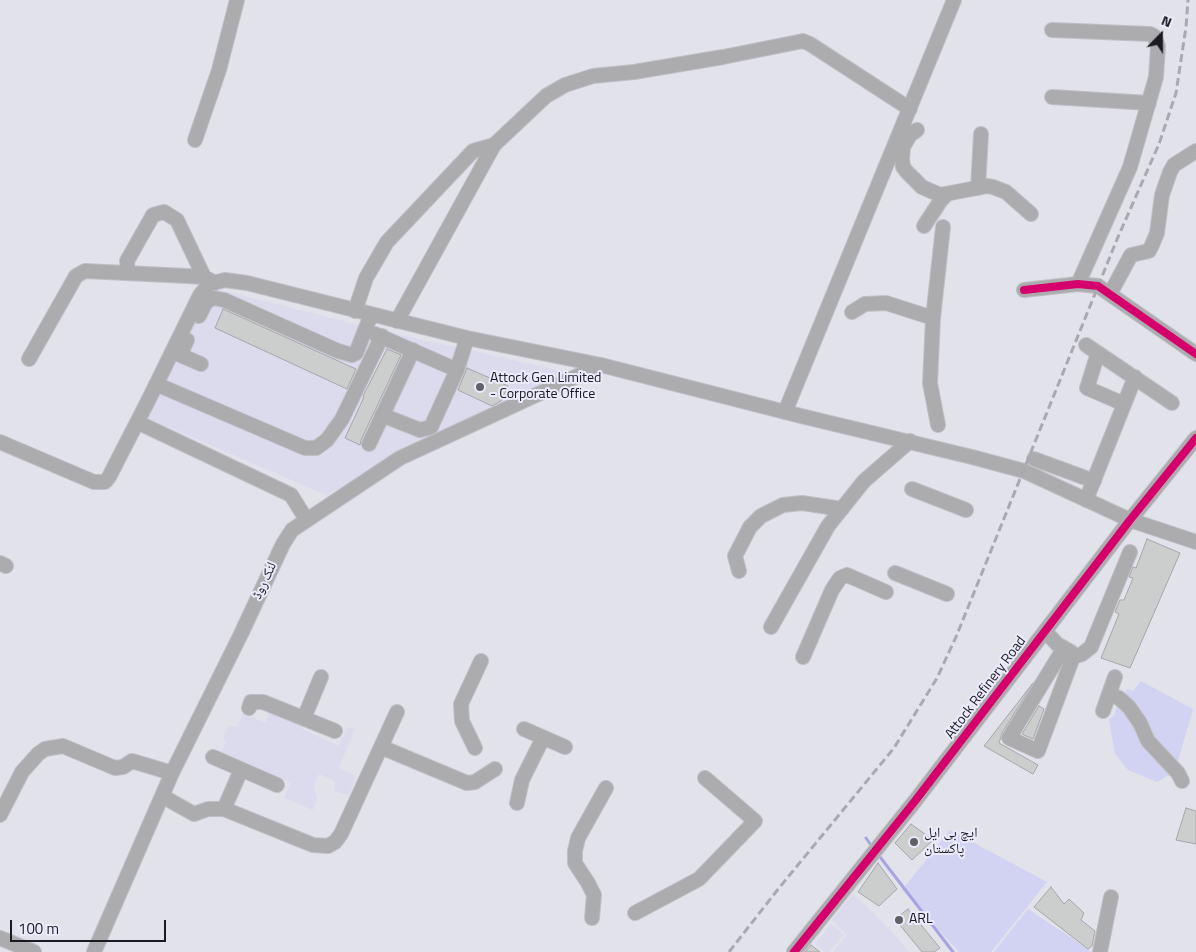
<!DOCTYPE html>
<html>
<head>
<meta charset="utf-8">
<style>
	body { margin:0 }
	#map { position:relative; width:1196px; height:952px; overflow:hidden; background:#e2e2eb; font-family:"Titillium Web",sans-serif }
	canvas { display:block }
	.north { position:absolute; left:1136px; top:10px; width:50px; height:50px; -webkit-text-stroke:4px #ebebfd; paint-order:stroke; rotate:22deg; font-size:14px; font-weight:700; line-height:20px; text-align:center; color:#1a1a20 }
	.north::after { content:''; display:block; margin:auto; width:18px; height:22px; background:#1a1a20; clip-path:polygon(50% 0,100% 100%,50% 72%,0 100%) }
	.scale { position:absolute; left:10px; top:920px; width:156px; height:22px; box-sizing:border-box; border:2px solid #1a1a20; border-top:0; padding-left:6px; font-size:15px; line-height:18px; white-space:nowrap; color:#1a1a20; -webkit-text-stroke:4px #ebebfd; paint-order:stroke }
</style>
</head>
<body>
<div id="map">
<canvas width="1196" height="952"></canvas>
<div class="north">N</div>
<div class="scale">100 m</div>
</div>
<script>
const ctx = document.querySelector('canvas').getContext('2d');
ctx.lineJoin = 'round';
function paint(path, color) {
  ctx.fillStyle = color;
  ctx.fill(path, 'evenodd');
}
function poly(rows) {
  const path = new Path2D();
  for (const r of rows) {
    path.moveTo(r[0], r[1]);
    for (let i = 2; i < r.length; i += 2) path.lineTo(r[i], r[i + 1]);
  }
  return path;
}
function trace(path, color, width, dash) {
  ctx.strokeStyle = color;
  ctx.lineWidth = width;
  ctx.lineCap = dash ? 'butt' : 'round';
  ctx.setLineDash(dash || []);
  ctx.stroke(path);
}
function label(font, color, halo, rows, align = 'center') {
  ctx.font = font + ' "Titillium Web","Noto Naskh Arabic",sans-serif';
  ctx.lineWidth = 4;
  ctx.setLineDash([]);
  ctx.textBaseline = 'middle';
  ctx.strokeStyle = halo;
  ctx.fillStyle = color;
  for (const [text, x, y, turn = 0] of rows) {
    ctx.save();
    ctx.translate(x, y);
    ctx.rotate((+turn || 0) * Math.PI / 180);
    ctx.textAlign = isNaN(turn) ? turn : align;
    if (halo) ctx.strokeText(text, 0, 0);
    ctx.fillText(text, 0, 0);
    ctx.restore();
  }
}
paint(poly([
	[209,287,379,330,576,374,326,495,148,418],
	[270,709,304,723,302,729,338,746,348,728,355,729,339,768,356,776,349,795,334,791,335,781,319,774,314,785,317,799,313,810,284,798,291,783,222,752,226,742,223,737,229,725,237,727,243,713,266,723],
	[853,894,881,920,909,952,833,952,847,935,832,920],
	[831,924,844,935,829,952,825,952,815,944]
]), '#dbdbed');
paint(poly([
	[1141,681,1193,709,1177,764,1171,774,1157,782,1128,770,1115,754,1109,720,1115,714,1116,708,1125,695,1127,689,1133,691],
	[950,830,1047,882,991,952,959,952,902,890],
	[1028,909,1088,949,1090,952,994,952]
]), '#d2d2f2');
trace(poly([
	[866,838,873,848],
	[877,853,953,952]
]), '#a7a4e1', 3);
const building = poly([
	[223,309,356,369,347,389,215,328,223,309],
	[387,349,401,355,361,440,360,445,345,438,364,397,363,396,387,349],
	[467,368,508,386,501,401,492,406,458,390,467,368],
	[1147,539,1180,553,1130,668,1101,658,1119,614,1115,612,1120,600,1124,600,1133,578,1129,577,1133,567,1136,568,1147,539],
	[1033,683,1002,733,999,743,1038,765,1033,774,984,746,1033,683],
	[1039,706,1044,709,1033,739,1022,734,1039,706],
	[1186,808,1196,811,1196,844,1176,840,1186,808],
	[911,824,933,840,912,860,895,843,911,824],
	[878,863,897,889,879,906,858,892,878,863],
	[1051,887,1064,904,1069,899,1084,913,1081,920,1095,931,1092,946,1088,949,1034,907,1051,887],
	[908,909,940,948,934,952,922,952,895,919,908,909],
	[811,945,820,952,805,952,811,945]
]);
paint(building, '#cccece');
trace(building, '#a5a6a8', 1);
const minor = poly([
	[1052,30,1150,34,1154,36,1158,46,1156,77,1130,167,1078,284],
	[1052,97,1149,103],
	[917,130,910,135,903,147,902,160,903,167,907,172,922,187,940,195,987,186,993,187,1006,192,1031,214],
	[195,140,219,70,237,0],
	[978,188,981,134],
	[924,226,941,200,947,194],
	[128,273,127,261,153,215,164,212,177,220,204,277],
	[1024,290,1078,284,1098,286,1196,354],
	[1110,294,1131,255,1149,251,1152,245,1157,233,1162,195,1170,172,1174,165,1196,151],
	[355,311,366,278,387,242,473,151,494,145],
	[852,312,865,304,886,303,933,318],
	[199,316,205,304,209,300,214,298,224,300,338,351,352,355,356,353,371,315],
	[397,321,494,145,546,96,565,85,593,76,634,72,723,57,803,41,810,44,910,109],
	[375,334,457,370],
	[187,340,180,355,201,364],
	[1086,345,1172,403],
	[1098,353,1087,388,1124,404],
	[29,359,76,276,85,271,187,276,204,277,215,283],
	[156,384,305,448,316,448,327,440,342,419,382,336],
	[785,412,954,0],
	[382,415,420,430,431,427,457,370,467,338],
	[137,422,291,495,306,519],
	[938,425,930,383,933,318,943,227],
	[0,442,94,482,105,482,109,477,149,399,200,295,209,284,225,280,247,283,467,338,601,365,801,416,972,457,1024,471,1130,520,1196,542],
	[369,444,413,350],
	[1034,459,1094,481],
	[912,489,966,510],
	[1086,500,1135,377],
	[0,563,6,566],
	[739,571,735,556,750,527,761,516,783,505,802,503,842,509],
	[895,573,947,594],
	[771,627,828,526,864,481,910,441],
	[1045,631,1057,644,1071,652,1073,657,1038,751,1009,738,1064,648],
	[803,657,832,590,840,578,847,575,886,592],
	[1073,657,1082,654,1091,647,1130,552],
	[1109,694,1119,698,1129,707,1140,723,1148,741,1178,773,1182,781],
	[249,708,251,702,263,702,335,731],
	[1103,711,1115,677],
	[304,718,321,677],
	[524,729,565,747],
	[381,747,467,783,475,782,495,769],
	[475,748,462,721,461,704,481,661],
	[213,757,277,785],
	[162,796,194,814,208,809,224,809,313,845,328,846,335,842,341,834,397,712],
	[517,803,522,780,543,738],
	[224,809,241,770],
	[0,815,22,772,38,754,45,749,63,746,115,768,123,767,132,761,172,773],
	[635,913,699,879,755,821,705,778],
	[592,918,594,895,588,883,575,863,575,851,578,838,606,788],
	[0,938,34,952],
	[94,952,172,773,241,634,283,544,292,530,400,458,601,365],
	[794,952,915,801,1130,520,1196,438],
	[1100,952,1111,897]
]);
trace(minor, '#bfbfc6', 16);
trace(minor, '#acacaf', 14);
trace(poly([
	[729,952,779,888,894,748,937,678,956,637,1118,237,1159,144,1176,93,1186,27,1188,0]
]), '#a9a9af', 3, [8, 4]);
trace(poly([
	[1024,290,1078,284,1098,286,1196,354],
	[794,952,915,801,1130,520,1196,438]
]), '#d6006c', 8);
for (const [x, y, r, color] of [
	[480,387,5,"#606067"],
	[914,842,5,"#606067"],
	[899,920,5,"#606067"]
]) {
  const dot = new Path2D();
  dot.arc(x, y, r, 0, 2 * Math.PI);
  ctx.fillStyle = color;
  ctx.fill(dot);
  trace(dot, '#ebebfd', 2);
}
label('14px', '#1a1a20', '#ebebfd', [
	["Attock Gen Limited",490,379],
	["- Corporate Office",490,395],
	["ایچ بی ایل",924,834],
	["پاکستان",924,850],
	["ARL",909,920]
], 'left');
label('14px', '#1a1a20', '#ebebfd', [
	["لنک روڈ",265,581,-65],
	["Attock Refinery Road",986,688,-53]
]);
</script>
</body>
</html>
